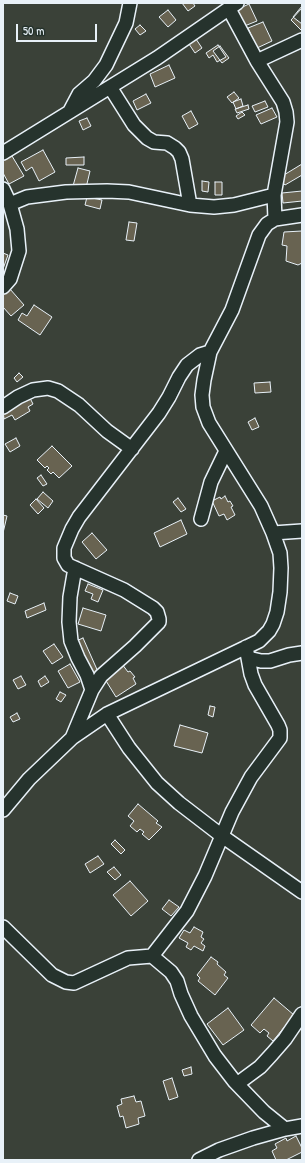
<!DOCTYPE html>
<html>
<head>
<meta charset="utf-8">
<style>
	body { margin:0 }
	#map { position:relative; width:305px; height:1163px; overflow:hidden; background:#3a4138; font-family:"Patrick Hand",sans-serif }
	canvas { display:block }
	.frame { position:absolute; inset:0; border:4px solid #e8f1f8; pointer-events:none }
	.scale { position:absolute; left:16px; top:24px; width:81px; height:18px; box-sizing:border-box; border:2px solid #e8f1f8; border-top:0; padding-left:5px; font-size:12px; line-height:14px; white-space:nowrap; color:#e8f1f8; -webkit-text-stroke:3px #26332d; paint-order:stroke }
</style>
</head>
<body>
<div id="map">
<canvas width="305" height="1163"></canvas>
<div class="frame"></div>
<div class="scale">50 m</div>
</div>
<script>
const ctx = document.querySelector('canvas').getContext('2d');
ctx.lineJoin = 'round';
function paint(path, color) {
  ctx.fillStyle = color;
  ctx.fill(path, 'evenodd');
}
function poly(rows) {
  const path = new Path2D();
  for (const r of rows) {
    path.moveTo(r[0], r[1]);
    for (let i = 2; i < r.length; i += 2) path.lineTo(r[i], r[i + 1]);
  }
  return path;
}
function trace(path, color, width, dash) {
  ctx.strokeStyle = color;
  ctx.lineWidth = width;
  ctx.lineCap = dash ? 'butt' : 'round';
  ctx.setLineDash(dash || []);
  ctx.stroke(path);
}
const building = poly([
	[182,3,193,3,195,6,188,11,182,3],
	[249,4,257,21,242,27,234,11,249,4],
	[302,6,302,24,293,17,302,6],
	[302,8,302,31,291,20,302,8],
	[168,10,176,20,168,27,159,17,168,10],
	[263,22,272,41,257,48,248,28,263,22],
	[140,25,146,31,140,35,135,29,140,25],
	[196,39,202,48,195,53,189,44,196,39],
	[218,45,226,57,217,62,213,55,209,58,206,53,218,45],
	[220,46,229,58,222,63,213,51,220,46],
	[169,65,175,78,155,87,150,74,169,65],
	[234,92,239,98,232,103,227,97,234,92],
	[146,94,151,103,137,110,133,101,146,94],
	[241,99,243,106,236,109,233,102,241,99],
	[265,101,268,107,255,112,252,106,265,101],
	[248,105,249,109,237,113,235,109,248,105],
	[272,108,277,117,261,124,256,115,272,108],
	[191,111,198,124,189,129,182,116,191,111],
	[242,112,245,115,238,119,236,116,242,112],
	[87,118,91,126,83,130,79,121,87,118],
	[43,150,55,172,39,181,32,167,26,171,21,162,43,150],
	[12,156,24,176,9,184,3,173,3,160,12,156],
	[84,157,84,165,66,165,66,158,84,157],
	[302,164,302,175,285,185,279,178,302,164],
	[78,168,90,171,86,188,73,186,78,168],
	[202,181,209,182,208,192,202,191,202,181],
	[215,182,222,182,222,195,215,195,215,182],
	[302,191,302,201,283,203,282,193,302,191],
	[87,197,102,200,100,209,85,205,87,197],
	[129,222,137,223,134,241,126,240,129,222],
	[302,231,302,263,298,265,286,261,287,246,282,245,284,232,302,231],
	[3,253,8,255,3,269,3,253],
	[10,289,24,305,11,316,3,307,3,295,10,289],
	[34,305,52,317,40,335,18,320,22,313,27,316,34,305],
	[19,373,23,377,17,382,14,378,19,373],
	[270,382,271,392,255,393,254,383,270,382],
	[29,396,33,404,28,407,30,411,15,420,12,415,4,419,3,411,29,396],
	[255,418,259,427,252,430,248,422,255,418],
	[16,438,20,446,10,452,5,444,16,438],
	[52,446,72,466,59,478,53,472,51,474,47,470,49,468,47,466,45,468,37,460,52,446],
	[41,475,47,484,43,486,37,478,41,475],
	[43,492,53,501,48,508,37,499,43,492],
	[225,496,228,502,230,501,233,506,231,507,235,515,227,520,224,514,219,516,212,501,220,497,221,499,225,496],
	[178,498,186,509,181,512,173,502,178,498],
	[36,499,44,508,38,514,30,505,36,499],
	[3,515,7,516,3,533,3,515],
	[181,520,187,534,160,547,154,533,181,520],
	[92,533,107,550,96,559,82,542,92,533],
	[88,584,103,590,98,602,91,599,93,594,85,591,88,584],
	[10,593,18,596,15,604,7,601,10,593],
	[44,603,46,610,27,618,25,611,44,603],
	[83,608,106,615,101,631,78,624,83,608],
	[83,638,99,674,92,677,76,641,83,638],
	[54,644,63,657,52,664,43,651,54,644],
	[70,664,80,682,68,688,58,671,70,664],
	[122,664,128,672,130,671,135,677,133,678,136,684,116,697,103,676,122,664],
	[21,676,26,685,18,689,13,680,21,676],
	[45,676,49,682,41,687,38,681,45,676],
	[60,692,66,695,61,702,56,699,60,692],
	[210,706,215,707,213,717,208,715,210,706],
	[17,713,20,719,13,722,10,717,17,713],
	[180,725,208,733,202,753,174,746,180,725],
	[138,804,158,821,156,823,162,827,149,840,142,834,144,832,140,829,137,832,130,826,134,821,128,816,138,804],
	[115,840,125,850,121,854,111,844,115,840],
	[98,856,104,864,90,873,85,864,98,856],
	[114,867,121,875,115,880,107,872,114,867],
	[130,881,148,901,131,916,113,895,130,881],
	[169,900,179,907,171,916,162,909,169,900],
	[194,927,203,932,201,937,204,939,201,943,205,946,203,951,194,946,191,950,186,947,188,943,179,938,184,930,190,933,194,927],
	[211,957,218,962,217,964,226,972,224,975,228,978,215,995,198,981,200,978,197,975,211,957],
	[274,998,294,1015,273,1041,267,1036,269,1033,264,1029,260,1033,251,1025,274,998],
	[228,1008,244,1030,223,1045,207,1024,228,1008],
	[191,1067,192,1074,184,1076,182,1070,191,1067],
	[172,1078,178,1097,169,1100,163,1081,172,1078],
	[134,1096,136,1102,141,1101,145,1116,138,1118,139,1124,126,1128,123,1116,120,1117,117,1106,122,1104,121,1099,134,1096],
	[296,1136,302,1148,302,1152,286,1160,276,1160,272,1151,277,1148,275,1144,286,1138,287,1141,296,1136]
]);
paint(building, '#686351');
trace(building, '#e8f1f8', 1);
const minor = poly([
	[229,9,257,61,283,102,286,112,287,122,274,195,275,219],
	[257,61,302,40],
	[110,87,134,125,147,138,154,142,167,143,175,148,179,152,182,159,190,205],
	[70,111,79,94,94,81,106,65,126,23,130,3],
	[3,153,157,58,237,3],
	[3,189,10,204,17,229,19,251,10,279,3,287],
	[10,204,27,197,66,192,107,191,129,192,190,205,214,207,234,205,274,195],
	[3,407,18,397,33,390,48,388,58,391,79,405,107,431,132,449],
	[201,519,211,482,226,451],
	[273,533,302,531],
	[75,568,70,597,69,622,71,641,78,658,87,675,92,690],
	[248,658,261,661,270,661,289,655,302,653],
	[107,714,129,748,157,783,179,803,222,836,302,892],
	[72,738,92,690,101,676,135,646,159,622,159,619,157,612,153,608,124,590,68,565,64,558,64,548,72,529,79,517,159,413,169,397,179,377,187,365,200,355,210,352],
	[3,810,29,779,72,738,107,714,259,641,269,631,273,624,277,612,280,592,281,568,280,553,273,533,261,506,209,423,203,407,202,395,204,380,210,352,232,310,259,235,267,224,275,219,302,215],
	[3,927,52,975,66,982,74,983,128,958,152,956,171,972,177,981,181,994,191,1016,215,1056,235,1082,264,1112,285,1129],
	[152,956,187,911,205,876,232,812,251,777,280,738,280,730,278,725,255,685,251,674,246,647],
	[237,1084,260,1067,272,1054,285,1039,302,1014],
	[199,1160,219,1150,253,1138,285,1129,302,1126]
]);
trace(minor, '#e8f1f8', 16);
trace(minor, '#26332d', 13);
</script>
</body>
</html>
